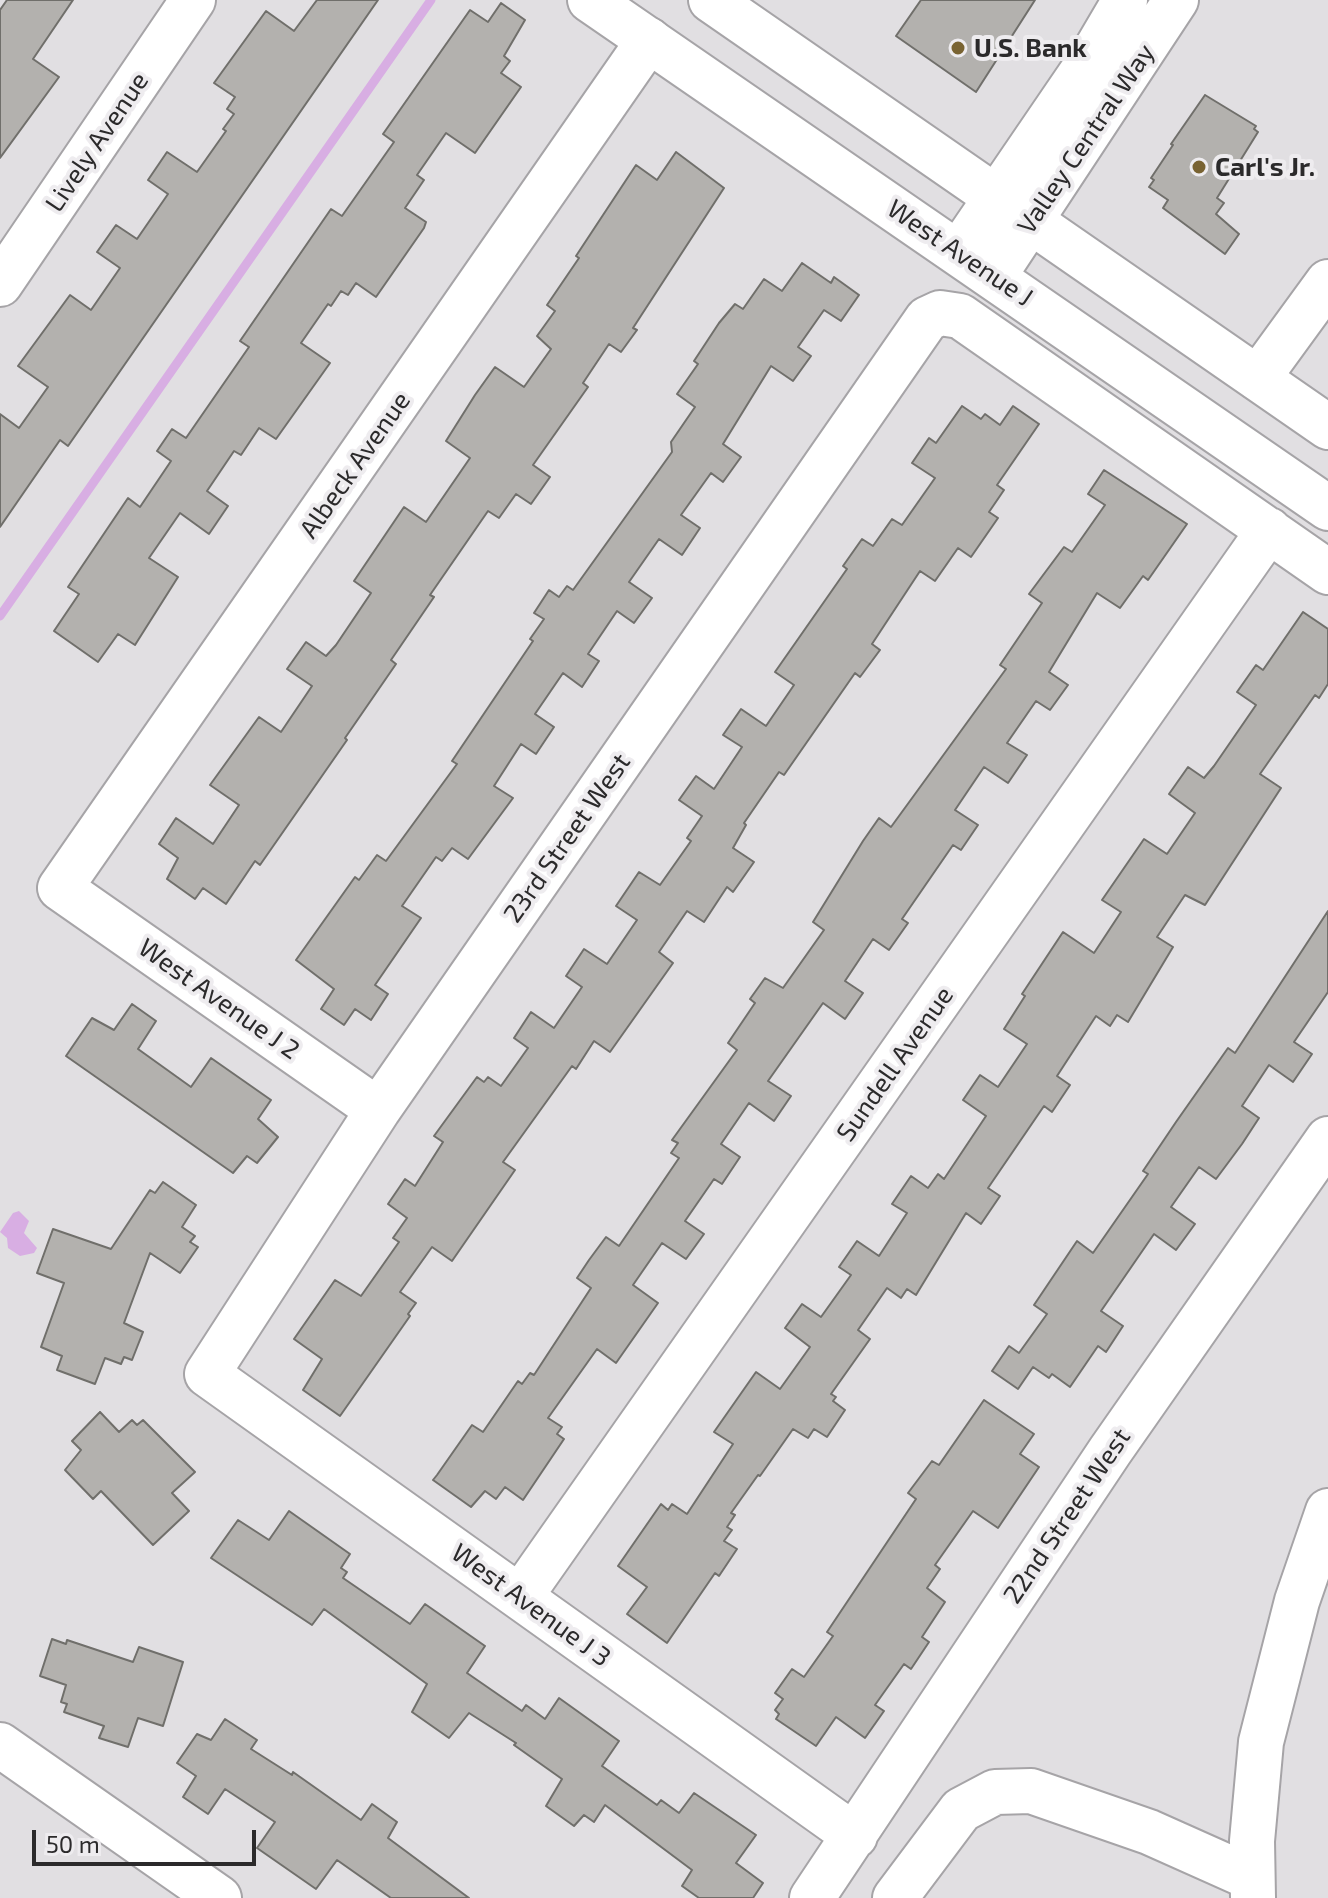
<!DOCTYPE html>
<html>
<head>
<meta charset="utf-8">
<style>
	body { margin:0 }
	#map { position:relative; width:1328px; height:1898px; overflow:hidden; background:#e1dfe2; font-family:"Exo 2",sans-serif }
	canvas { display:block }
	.scale { position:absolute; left:32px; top:1830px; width:224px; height:36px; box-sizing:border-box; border:4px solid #2b2a2b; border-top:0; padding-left:10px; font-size:24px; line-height:28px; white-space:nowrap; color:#2b2a2b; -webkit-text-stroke:6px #eeecef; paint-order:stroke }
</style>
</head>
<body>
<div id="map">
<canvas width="1328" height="1898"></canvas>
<div class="scale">50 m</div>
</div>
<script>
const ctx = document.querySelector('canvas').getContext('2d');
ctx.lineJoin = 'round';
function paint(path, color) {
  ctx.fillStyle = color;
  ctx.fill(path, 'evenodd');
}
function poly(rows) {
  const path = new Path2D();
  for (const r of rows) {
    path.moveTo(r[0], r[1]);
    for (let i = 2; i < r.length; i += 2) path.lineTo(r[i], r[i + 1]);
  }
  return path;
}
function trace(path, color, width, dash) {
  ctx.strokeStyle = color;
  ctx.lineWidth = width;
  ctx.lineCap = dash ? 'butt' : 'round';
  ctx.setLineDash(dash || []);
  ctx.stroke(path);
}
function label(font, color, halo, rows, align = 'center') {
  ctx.font = font + ' "Exo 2",sans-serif';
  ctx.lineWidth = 8;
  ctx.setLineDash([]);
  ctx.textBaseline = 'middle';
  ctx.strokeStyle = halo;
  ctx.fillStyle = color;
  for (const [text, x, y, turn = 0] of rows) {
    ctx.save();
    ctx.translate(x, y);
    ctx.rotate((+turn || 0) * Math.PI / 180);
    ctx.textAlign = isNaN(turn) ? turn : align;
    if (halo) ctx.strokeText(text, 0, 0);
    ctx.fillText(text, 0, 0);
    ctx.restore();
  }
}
paint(poly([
	[19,1211,29,1221,24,1233,37,1248,34,1253,20,1256,8,1248,7,1238,0,1232,13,1213]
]), '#d8aee3');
trace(poly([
	[0,616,431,0]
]), '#d8aee3', 9);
const building = poly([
	[7,0,73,0,33,59,59,77,0,158,0,10,7,0],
	[317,0,378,0,68,446,60,440,0,527,0,414,19,428,48,387,18,366,70,295,91,310,120,268,97,252,116,225,137,239,168,194,148,180,167,152,197,172,226,131,223,129,234,114,227,109,235,97,214,83,266,11,294,31,317,0],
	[921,0,1035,0,976,92,896,36,921,0],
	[501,3,525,20,504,56,510,61,501,73,521,87,475,153,446,133,417,175,424,180,405,208,426,222,424,228,376,297,356,283,348,295,341,291,331,306,328,304,301,343,330,363,276,439,259,428,241,455,234,451,207,491,228,506,209,534,180,513,149,558,178,577,135,645,118,634,98,662,54,631,79,594,68,587,128,498,140,507,171,461,157,451,172,429,186,438,249,347,240,341,331,209,342,216,394,142,383,134,470,10,488,22,501,3],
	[1205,95,1256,126,1254,129,1258,132,1217,198,1224,203,1216,214,1239,234,1225,254,1163,208,1168,200,1149,187,1154,180,1151,178,1173,145,1171,144,1205,95],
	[676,152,724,188,633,328,637,330,621,352,609,344,583,383,588,387,533,465,550,477,531,504,516,494,499,518,488,511,430,595,434,597,391,660,396,664,345,738,347,740,260,865,255,861,226,904,203,888,195,899,167,879,178,858,159,844,176,818,213,844,239,805,210,785,259,717,281,732,312,686,287,669,306,642,326,656,336,645,371,593,354,581,404,507,426,522,470,458,446,441,475,395,495,367,524,387,551,349,537,336,555,311,547,305,579,258,576,256,636,165,657,180,676,152],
	[802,263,831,283,834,277,859,295,841,321,824,310,798,347,811,356,793,381,771,366,723,444,741,457,723,482,711,473,681,515,700,528,682,555,659,539,629,582,652,598,634,623,617,611,588,654,599,661,582,687,563,673,535,714,554,727,536,754,521,744,494,786,513,798,468,859,452,848,442,861,436,857,402,906,421,918,375,985,388,994,371,1020,355,1009,344,1025,321,1009,334,989,296,960,355,877,359,880,377,855,386,861,457,764,452,761,533,641,530,639,544,619,534,613,549,590,559,597,567,586,573,590,672,452,671,442,695,407,677,394,698,364,694,361,719,323,735,304,743,309,764,279,782,291,802,263],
	[962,406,981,419,985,414,1000,425,1013,406,1039,424,997,485,1004,490,989,512,998,518,971,557,958,548,935,581,920,571,872,644,880,650,860,677,855,673,784,775,779,772,744,823,746,825,733,848,754,862,733,892,727,887,704,922,687,911,659,952,673,963,610,1052,594,1041,576,1069,572,1066,503,1162,515,1170,452,1261,432,1247,400,1292,416,1303,408,1314,410,1316,340,1416,303,1390,322,1359,294,1339,335,1280,361,1296,399,1242,393,1238,407,1218,388,1204,405,1179,415,1186,443,1142,434,1136,477,1077,484,1082,488,1077,501,1086,528,1048,514,1038,531,1012,554,1028,582,987,566,976,584,949,607,964,637,920,616,906,639,872,660,885,691,841,687,838,702,816,679,800,696,776,714,789,742,747,723,735,741,709,766,726,794,685,775,672,847,569,843,566,862,539,873,546,892,519,902,525,935,478,912,463,929,438,936,443,962,406],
	[1104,470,1187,524,1148,580,1143,576,1120,608,1097,593,1049,672,1068,685,1050,710,1036,701,1007,743,1027,755,1008,783,984,767,955,810,978,825,961,850,953,845,902,919,908,923,889,950,873,939,845,981,863,993,845,1019,823,1003,768,1081,791,1096,774,1121,749,1103,721,1144,740,1157,722,1184,714,1179,685,1221,704,1234,686,1259,662,1243,633,1285,658,1303,616,1363,597,1349,548,1418,562,1427,557,1434,564,1439,523,1500,505,1487,496,1499,485,1491,471,1507,433,1480,437,1475,472,1425,483,1432,518,1381,522,1384,530,1373,534,1375,591,1288,577,1278,589,1260,606,1237,619,1246,679,1158,671,1153,678,1143,672,1140,737,1050,728,1043,755,1003,750,999,765,978,783,988,824,930,813,922,863,841,879,818,891,827,1006,669,1000,665,1042,603,1029,594,1064,547,1072,552,1105,505,1088,494,1104,470],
	[1303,612,1328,629,1328,684,1319,698,1315,695,1260,774,1281,788,1205,905,1185,895,1157,937,1173,947,1128,1022,1117,1015,1110,1026,1096,1016,1057,1076,1070,1085,1052,1112,1044,1106,988,1188,1000,1196,981,1224,966,1213,916,1295,907,1289,901,1298,887,1288,858,1330,870,1339,831,1394,836,1397,833,1401,845,1410,827,1437,814,1429,808,1438,793,1429,760,1476,758,1475,731,1513,735,1515,727,1527,732,1530,724,1541,737,1549,719,1576,715,1573,667,1643,627,1614,647,1587,618,1566,661,1504,668,1510,672,1504,687,1514,733,1444,714,1432,756,1372,780,1389,810,1347,785,1328,802,1304,821,1317,851,1275,839,1267,857,1241,879,1256,907,1213,892,1204,911,1176,928,1188,938,1174,944,1179,986,1116,963,1100,980,1075,998,1087,1027,1044,1004,1029,1025,996,1022,994,1063,932,1094,953,1121,912,1102,900,1144,839,1167,854,1195,813,1169,794,1188,767,1204,778,1214,766,1256,705,1237,692,1256,665,1263,670,1303,612],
	[1328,911,1328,992,1294,1042,1312,1054,1293,1082,1269,1065,1242,1106,1259,1118,1242,1144,1216,1179,1199,1167,1171,1207,1195,1224,1176,1250,1154,1234,1101,1311,1123,1326,1106,1352,1098,1346,1070,1387,1052,1374,1049,1378,1033,1367,1018,1389,992,1371,1009,1346,1019,1353,1047,1314,1034,1305,1077,1241,1093,1253,1148,1174,1143,1171,1176,1122,1228,1048,1235,1053,1328,911],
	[132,1004,156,1021,138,1049,191,1087,211,1058,271,1100,258,1119,278,1137,257,1163,247,1156,233,1173,66,1056,92,1018,114,1030,132,1004],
	[163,1182,196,1205,182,1227,195,1236,190,1242,198,1247,180,1273,150,1253,124,1323,143,1332,132,1360,124,1357,121,1364,105,1358,95,1384,57,1370,62,1356,41,1347,64,1283,37,1273,53,1229,111,1249,150,1190,155,1193,163,1182],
	[984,1400,1034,1434,1020,1454,1039,1467,998,1528,973,1511,935,1565,940,1569,927,1588,945,1602,922,1637,929,1642,911,1669,904,1664,875,1705,884,1711,865,1738,836,1717,816,1746,776,1719,779,1714,775,1710,783,1699,775,1693,792,1669,804,1677,833,1636,827,1632,916,1499,908,1493,932,1461,939,1465,984,1400],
	[100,1412,119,1432,132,1420,137,1425,143,1420,195,1472,172,1493,189,1511,153,1545,101,1491,93,1499,65,1470,81,1450,72,1441,100,1412],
	[289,1511,350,1554,341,1568,347,1572,343,1578,410,1624,425,1604,485,1646,467,1673,522,1711,526,1705,545,1719,559,1698,619,1741,602,1766,657,1805,661,1800,679,1813,694,1793,756,1835,736,1863,763,1883,753,1898,699,1898,682,1886,692,1870,605,1805,594,1822,584,1815,574,1826,546,1806,562,1779,514,1745,516,1743,469,1713,449,1738,412,1712,427,1684,324,1609,312,1625,211,1558,238,1520,269,1540,289,1511],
	[52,1639,66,1644,67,1640,133,1662,139,1647,183,1662,163,1726,138,1718,128,1747,99,1738,104,1726,64,1712,67,1704,61,1702,66,1685,40,1676,52,1639],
	[225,1719,257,1740,251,1749,292,1775,293,1772,361,1820,372,1804,397,1822,388,1838,469,1898,391,1898,337,1860,316,1889,257,1848,275,1822,225,1789,208,1814,183,1797,196,1776,177,1763,197,1734,211,1740,225,1719]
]);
paint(building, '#b3b1ae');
trace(building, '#706f6b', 2);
const minor = poly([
	[959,252,1088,63,1125,0],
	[994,276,1176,0],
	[0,284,193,0],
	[1258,378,1328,282],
	[378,1110,60,888,649,40],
	[520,1597,1269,530],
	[0,1745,219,1898],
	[855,1836,207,1374,378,1110,927,319,940,313,960,316,1328,572],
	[812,1898,1110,1451,1328,1139],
	[895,1898,961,1810,995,1792,1031,1791,1149,1832,1252,1878],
	[1253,1898,1252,1841,1261,1742,1297,1601,1328,1511]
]);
const major = poly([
	[590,0,1328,508],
	[711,0,1328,427]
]);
trace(minor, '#a6a4a7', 48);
trace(major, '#a6a4a7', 48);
trace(minor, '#fff', 44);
trace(major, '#fff', 44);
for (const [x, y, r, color] of [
	[958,48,8,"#796332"],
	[1199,167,8,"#796332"]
]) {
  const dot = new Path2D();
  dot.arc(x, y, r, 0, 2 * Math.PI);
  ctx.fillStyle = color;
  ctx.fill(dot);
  trace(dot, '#eeecef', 3);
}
label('bold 26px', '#2b2a2b', '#eeecef', [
	["U.S. Bank",974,48],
	["Carl's Jr.",1215,167]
], 'left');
label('26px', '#2b2a2b', '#eeecef', [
	["Valley Central Way",1086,139,-56],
	["Lively Avenue",97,142,-56],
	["West Avenue J",960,253,34],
	["Albeck Avenue",355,465,-55],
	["23rd Street West",567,838,-55],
	["West Avenue J 2",219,999,35],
	["Sundell Avenue",895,1064,-55],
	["22nd Street West",1067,1516,-56],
	["West Avenue J 3",531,1605,36]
]);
</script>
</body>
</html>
